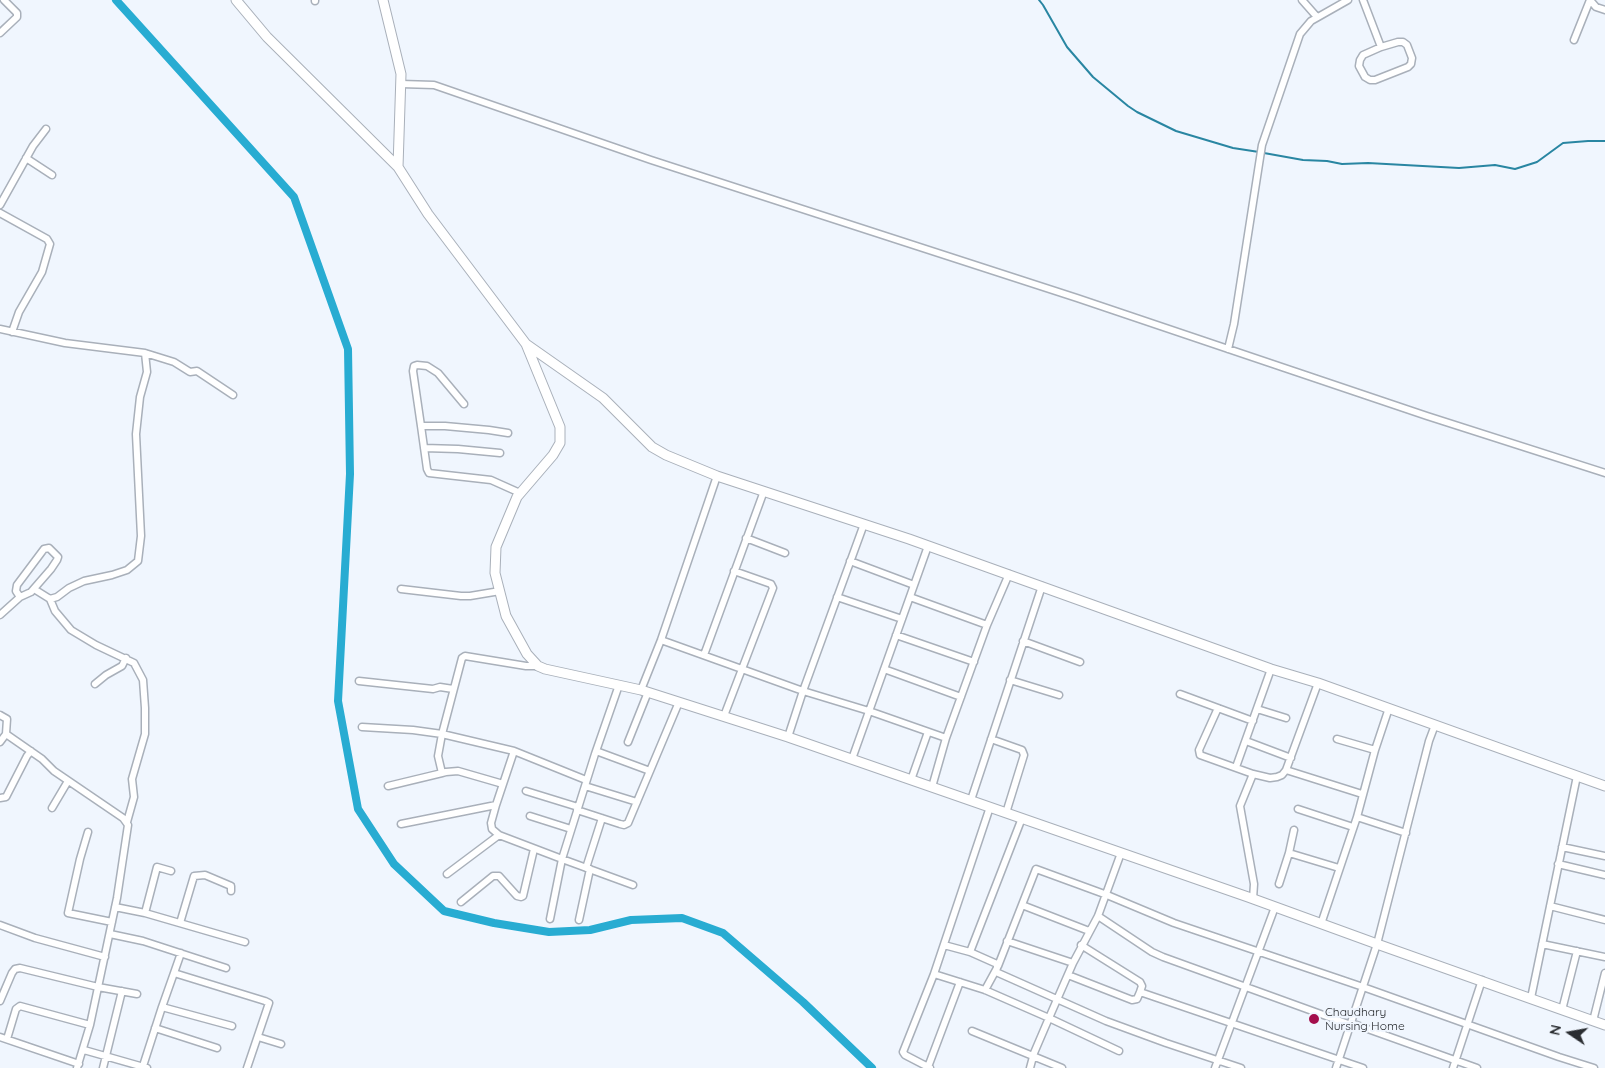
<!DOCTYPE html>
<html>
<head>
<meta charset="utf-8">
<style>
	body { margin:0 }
	#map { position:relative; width:1605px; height:1068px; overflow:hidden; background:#f0f6fe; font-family:Quicksand,sans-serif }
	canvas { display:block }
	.north { position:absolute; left:1545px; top:1008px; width:50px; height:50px; -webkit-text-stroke:4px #f0f6fe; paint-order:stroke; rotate:282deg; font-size:14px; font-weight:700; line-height:20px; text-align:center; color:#2a2d31 }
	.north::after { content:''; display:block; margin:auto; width:18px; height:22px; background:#2a2d31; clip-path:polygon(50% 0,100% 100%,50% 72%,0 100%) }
</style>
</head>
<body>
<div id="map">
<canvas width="1605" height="1068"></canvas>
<div class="north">N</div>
</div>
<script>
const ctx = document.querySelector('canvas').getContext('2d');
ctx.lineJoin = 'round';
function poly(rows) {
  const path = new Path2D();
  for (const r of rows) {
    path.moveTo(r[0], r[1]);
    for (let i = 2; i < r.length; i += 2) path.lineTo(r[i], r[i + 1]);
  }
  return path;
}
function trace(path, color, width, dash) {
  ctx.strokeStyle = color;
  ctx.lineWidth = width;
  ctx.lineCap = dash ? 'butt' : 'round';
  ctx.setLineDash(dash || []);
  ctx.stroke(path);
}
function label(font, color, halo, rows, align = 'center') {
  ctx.font = font + ' Quicksand,sans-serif';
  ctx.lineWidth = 4.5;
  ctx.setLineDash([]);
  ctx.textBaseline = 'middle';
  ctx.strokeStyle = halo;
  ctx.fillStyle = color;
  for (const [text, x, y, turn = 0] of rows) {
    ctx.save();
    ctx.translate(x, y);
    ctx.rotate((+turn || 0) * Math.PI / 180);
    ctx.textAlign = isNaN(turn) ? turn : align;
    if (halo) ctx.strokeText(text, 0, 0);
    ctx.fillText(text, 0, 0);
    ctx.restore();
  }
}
trace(poly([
	[1039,0,1043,5,1067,47,1093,77,1128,106,1137,112,1176,131,1233,148,1259,152],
	[1264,153,1303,160,1327,161,1342,164,1368,163,1459,168,1495,165,1515,169,1537,162,1563,143,1588,141,1605,141]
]), '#2986a2', 2);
trace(poly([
	[116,0,294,197,348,349,350,474,338,701,358,809,394,864,444,911,494,923,549,932,590,930,631,920,682,918,723,933,803,1002,872,1068]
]), '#28acd2', 8);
const street = poly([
	[1302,0,1317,17],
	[1363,0,1381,47],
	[1590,0,1596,7,1605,10],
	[315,1,315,0],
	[0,33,17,17,17,13,4,0],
	[1574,40,1590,0],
	[1398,42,1403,42,1407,45,1412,58,1411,64,1408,67,1375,80,1370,80,1365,77,1359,66,1360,60,1363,55,1381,47,1398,42],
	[401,84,434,85,651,160,1077,298,1427,416,1605,473],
	[26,158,52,175],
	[0,205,33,146,46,129],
	[0,213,47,239,50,244,42,272,19,312,12,332],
	[0,329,65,343,145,353,174,362,190,372,197,371,233,395],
	[1228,349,1234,324,1262,145,1300,34,1311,21,1348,0],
	[421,426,413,371,414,366,417,365,427,366,438,373,464,404],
	[508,433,489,430,445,426,421,426,427,469,429,473,491,480,520,493],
	[424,448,458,449,500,453],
	[746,538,785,553],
	[850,561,914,585],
	[34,589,50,599,57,597,69,588,84,581,112,575,127,570,138,561,141,536,136,434,140,397,147,372,145,353],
	[401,589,461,596,470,596,500,591],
	[837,597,902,619],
	[910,597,987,625],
	[50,599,55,611,71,630,96,645,134,663,143,680,145,708,145,734,132,779,134,797,127,822],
	[0,615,20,597,31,592,51,569,57,560,58,557,49,548,44,549,17,585,16,591,20,597],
	[896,635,974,662],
	[661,640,803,691,869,711,946,738],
	[1023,641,1080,662],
	[704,655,764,491],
	[884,669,961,697],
	[1010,680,1059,695],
	[359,681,433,689,440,687,453,689],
	[95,684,106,675,122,666,126,658],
	[641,690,661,640,717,476],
	[1180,694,1253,721],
	[1218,708,1199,750,1200,755,1253,774,1270,778,1277,777,1282,775,1286,770,1318,683],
	[1257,709,1286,718],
	[0,715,7,719,6,734,42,759,54,771,123,818,128,825,117,898,90,1025,77,1068],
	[724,716,773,588,771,584,734,571],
	[362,727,413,730,442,734,462,658,465,656,526,666,538,666],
	[788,737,803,691,864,524],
	[991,739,1022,750,1024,755,1006,813],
	[1337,739,1375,750],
	[1246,741,1291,758],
	[0,742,6,734],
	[628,742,648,692],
	[514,751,586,780],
	[596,751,650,771],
	[852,759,928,546],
	[1236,767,1271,669],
	[1286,770,1362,794],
	[1253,774,1240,806,1254,884,1253,899],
	[911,780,928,732],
	[388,786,442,773,446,772,458,771,503,784,514,751,442,734,438,756,442,773],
	[585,786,637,802],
	[932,787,946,738,987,625,1009,574],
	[526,791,578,807],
	[0,798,6,797,27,756,31,751],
	[971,800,1042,586],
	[496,805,491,823,492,829,499,835,562,859,595,754,619,685],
	[52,808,68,781],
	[1298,809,1353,827],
	[577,810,620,824,624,825,628,823,679,702],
	[530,816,571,829],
	[1357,817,1406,833],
	[401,824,496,805,503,784],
	[88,832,80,859,68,913,112,922],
	[1562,847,1605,856],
	[1289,853,1339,868],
	[1558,864,1605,875],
	[586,868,602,818],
	[447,874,499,835],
	[1279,884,1289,853,1294,830],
	[461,902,493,876,499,876,517,896,521,897,523,896,534,849],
	[1022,905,1089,931],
	[1550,906,1605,920],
	[115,907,145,913,245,942],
	[145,913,157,867,171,871],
	[1098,916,1152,952,1163,957,1351,1025],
	[550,919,562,859,633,885],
	[579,920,590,869],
	[180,923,194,876,205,875,231,886,231,891],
	[1321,924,1357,817,1375,750,1389,708],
	[0,925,35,938,105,957],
	[110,934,143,941,226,968],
	[1007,941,1073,963],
	[1542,944,1605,957],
	[944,945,970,952,997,964,997,968,985,990],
	[970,952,1022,818],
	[998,966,1036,869,1107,895,1174,923,1363,987,1559,1057,1594,1068],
	[996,972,1106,1021,1166,1043,1241,1068],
	[174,973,181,953],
	[934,974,985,990,1049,1018,1073,963,1098,916,1121,853],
	[1068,975,1132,1000,1137,999,1140,992,1142,986,1140,982,1081,945],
	[1140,992,1363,1068],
	[1531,998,1577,776],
	[0,1001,12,973,15,969,20,968,98,987,137,994],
	[162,1007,174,973,265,1001,269,1003,247,1068],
	[1562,1010,1577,951],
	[1593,1021,1605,973],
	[1351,1023,1477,1068],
	[155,1028,217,1048],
	[972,1031,1062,1068],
	[0,1037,79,1064],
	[258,1037,281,1044],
	[7,1039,16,1009,20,1006,90,1025],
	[84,1050,147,1068],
	[143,1066,162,1007,232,1026],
	[928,1067,960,982],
	[103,1068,122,991],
	[930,1068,905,1055,903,1052,934,974,990,807],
	[1030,1068,1034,1053,1049,1018,1119,1051],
	[1215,1068,1275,907],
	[1336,1068,1377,944,1429,741,1435,725],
	[1453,1068,1482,980]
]);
const secondary = poly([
	[236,0,267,37,398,167,428,214,526,344,603,398,652,447,666,455,717,476,909,539,1271,669,1318,683,1605,786],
	[383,0,401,74,398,167],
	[526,344,560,427,560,443,553,455,517,497,496,547,495,573,506,616,527,654,538,666,545,669,641,690,788,737,1248,897,1377,944,1605,1025]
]);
trace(street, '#a9b0ba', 9);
trace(secondary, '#a9b0ba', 11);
trace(street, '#fff', 6);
trace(secondary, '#fff', 9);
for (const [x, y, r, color] of [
	[1314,1019,6,"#a40e4c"]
]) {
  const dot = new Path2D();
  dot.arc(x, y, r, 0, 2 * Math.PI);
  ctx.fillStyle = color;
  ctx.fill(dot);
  trace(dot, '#f0f6fe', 2);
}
label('12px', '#2a2d31', '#f0f6fe', [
	["Chaudhary",1325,1012],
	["Nursing Home",1325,1026]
], 'left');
</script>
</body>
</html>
